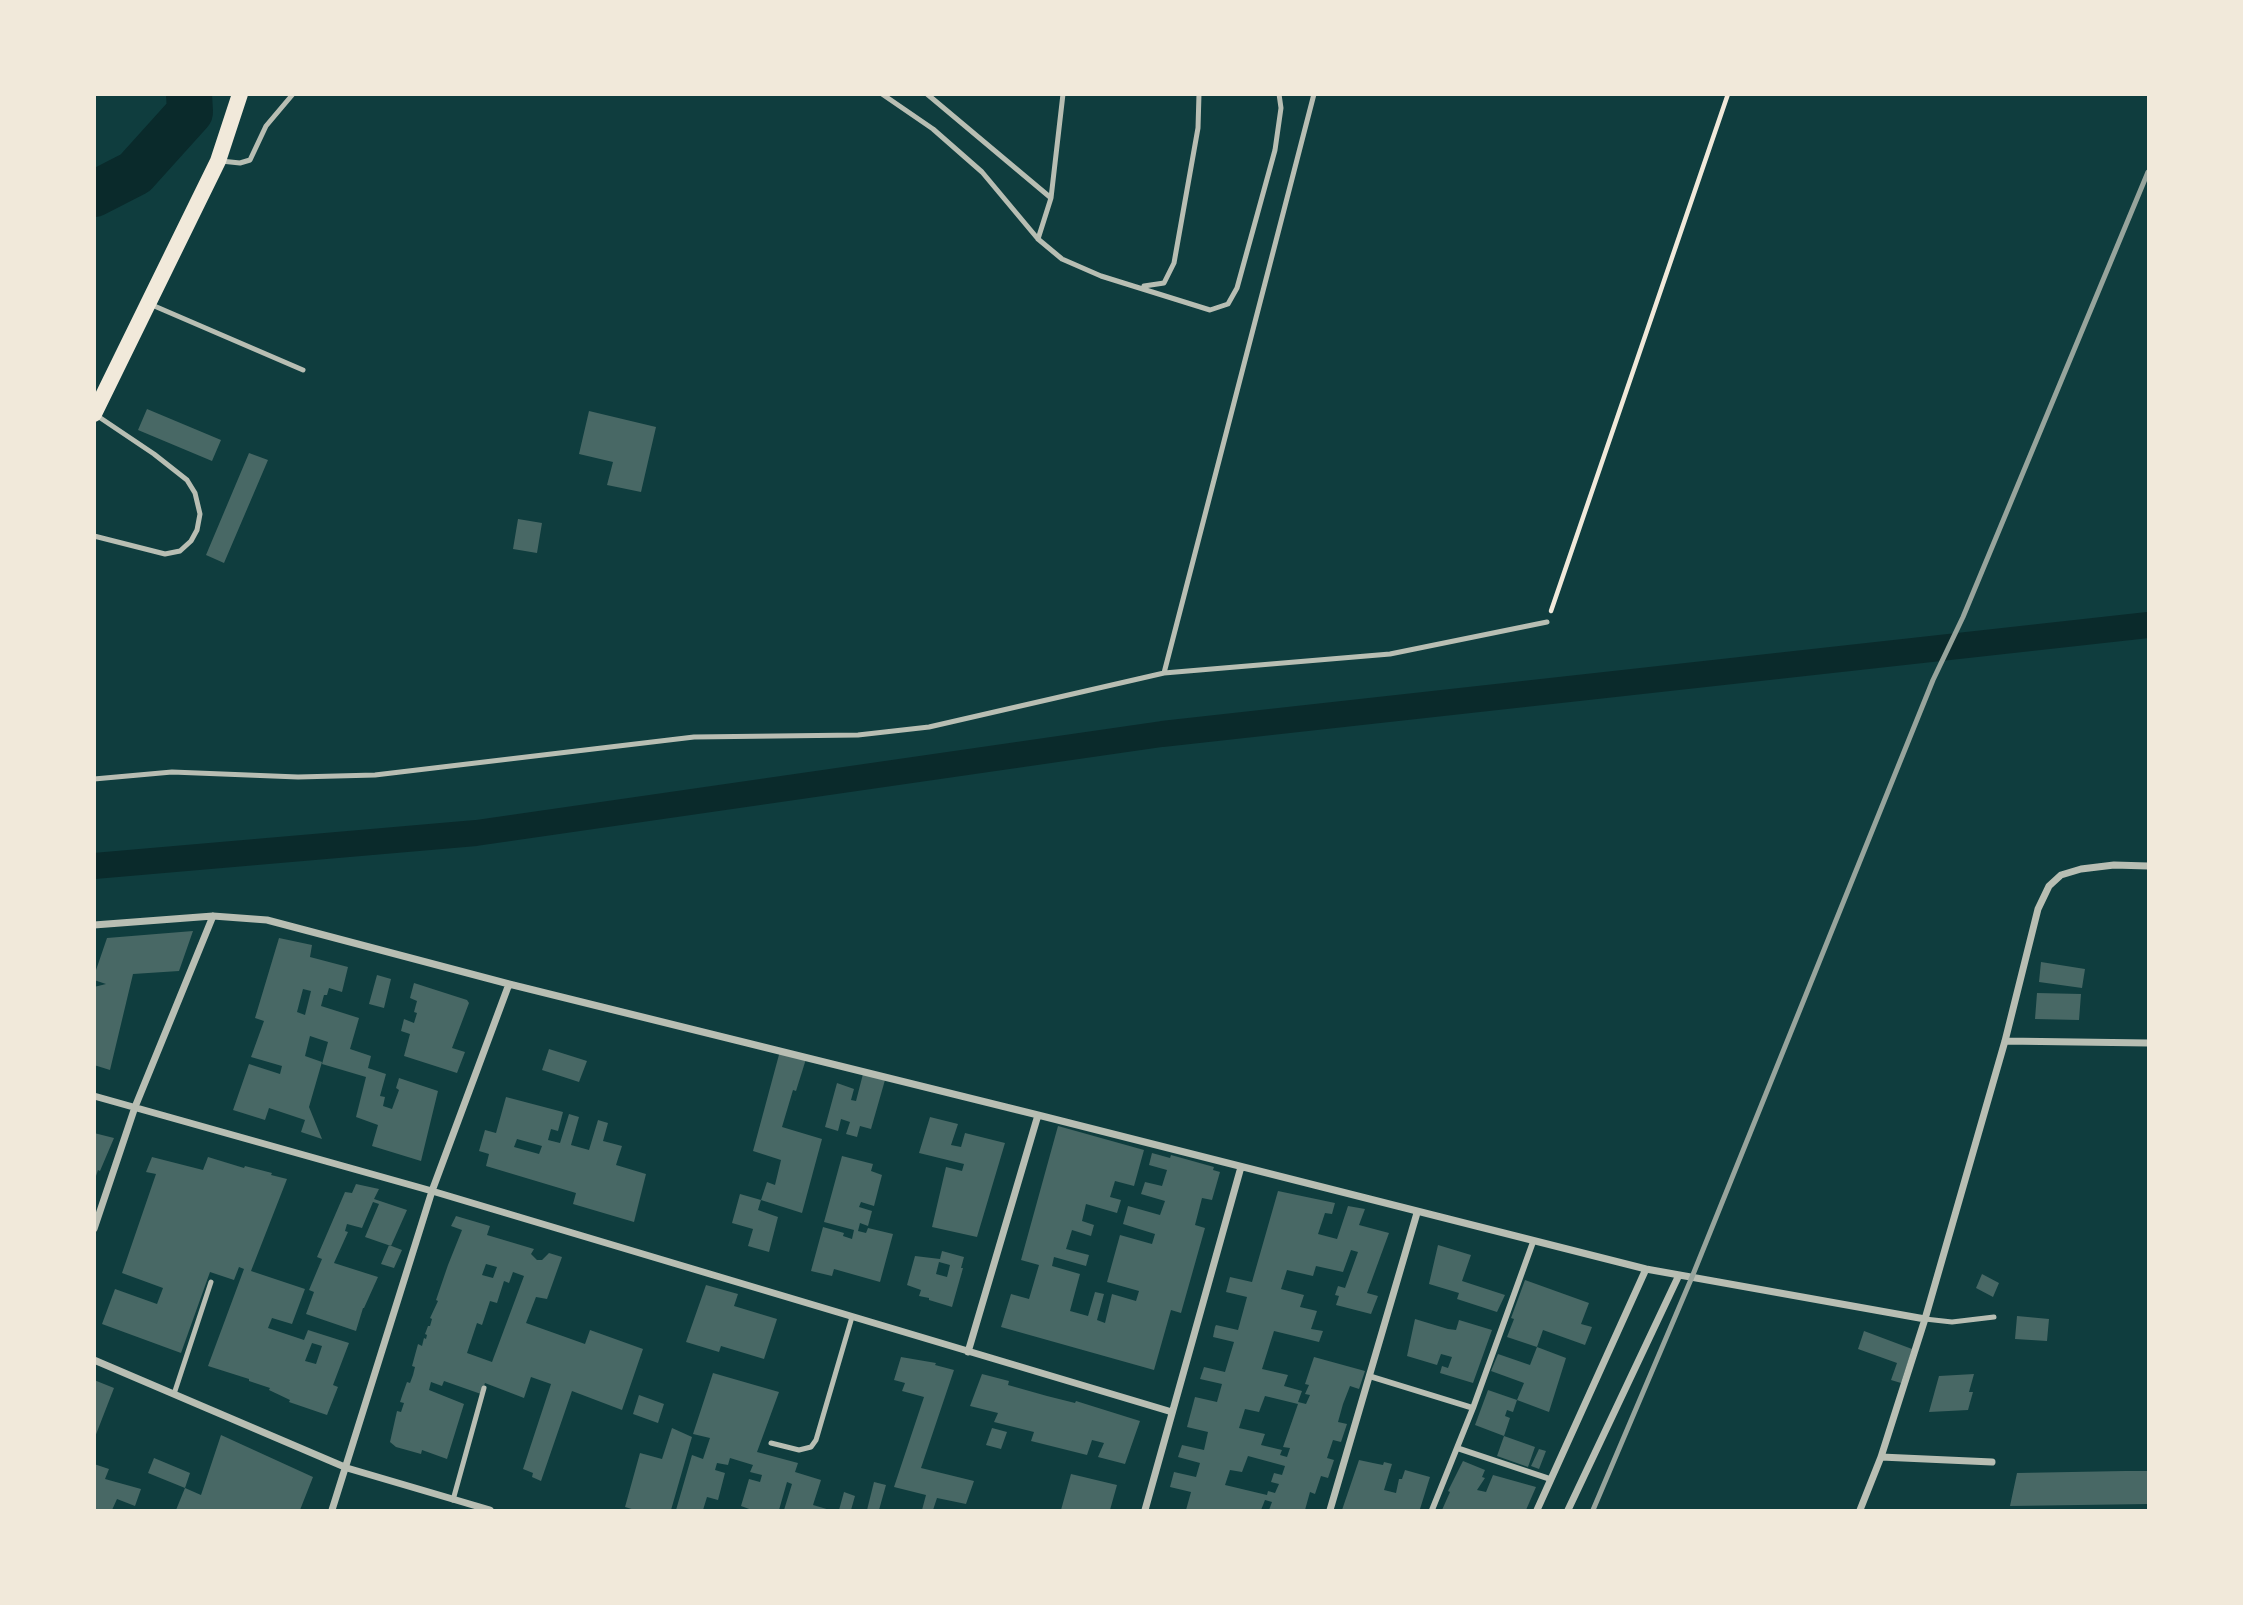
<!DOCTYPE html>
<html>
<head>
<meta charset="utf-8">
<style>
	body { margin:0 }
	#map { position:relative; width:2243px; height:1605px; overflow:hidden; background:#0f3d3e; font-family:"Noto Sans",sans-serif }
	canvas { display:block }
	.frame { position:absolute; inset:0; border:96px solid #f1e9da; pointer-events:none }
</style>
</head>
<body>
<div id="map">
<canvas width="2243" height="1605"></canvas>
<div class="frame"></div>
</div>
<script>
const ctx = document.querySelector('canvas').getContext('2d');
ctx.lineJoin = 'round';
function poly(rows) {
  const path = new Path2D();
  for (const r of rows) {
    path.moveTo(r[0], r[1]);
    for (let i = 2; i < r.length; i += 2) path.lineTo(r[i], r[i + 1]);
  }
  return path;
}
function trace(path, color, width, dash) {
  ctx.strokeStyle = color;
  ctx.lineWidth = width;
  ctx.lineCap = dash ? 'butt' : 'round';
  ctx.setLineDash(dash || []);
  ctx.stroke(path);
}
function paint(path, color) {
  ctx.fillStyle = color;
  ctx.fill(path, 'evenodd');
}
trace(poly([
	[94,866,476,833,1162,734,2148,625]
]), '#0a2a2b', 26);
trace(poly([
	[94,194,135,173,190,112,189,94]
]), '#0a2a2b', 46);
paint(poly([
	[147,409,221,440,212,461,138,430],
	[589,411,656,427,641,492,607,485,613,462,579,454],
	[249,453,268,460,224,563,206,555],
	[518,519,542,523,537,553,513,549],
	[193,931,179,971,133,974,110,1070,94,1065,94,987,106,984,94,980,94,976,107,938],
	[279,938,312,945,310,957,348,967,342,992,329,988,327,995,324,995,321,1006,359,1018,350,1049,371,1056,368,1068,386,1074,380,1096,385,1097,383,1106,392,1109,399,1090,396,1088,399,1078,438,1091,421,1161,372,1146,378,1125,356,1117,366,1077,322,1064,328,1042,310,1036,305,1056,322,1062,309,1107,322,1139,301,1132,305,1120,269,1108,265,1120,233,1110,249,1064,280,1074,282,1066,251,1057,264,1021,255,1018],
	[303,989,311,991,305,1015,297,1012],
	[2041,962,2085,969,2082,988,2039,982],
	[377,975,391,979,384,1008,369,1004],
	[414,983,467,1000,469,1003,452,1048,465,1052,457,1073,404,1056,410,1034,401,1031,404,1019,414,1023,417,1013,414,1012,417,1001,410,998],
	[2037,993,2081,994,2079,1020,2035,1019],
	[549,1049,587,1061,579,1082,542,1070],
	[780,1051,806,1059,796,1091,793,1090,782,1127,822,1139,802,1213,761,1200,767,1182,775,1185,781,1160,753,1151],
	[863,1074,885,1080,871,1129,860,1126,857,1137,846,1134,850,1122,841,1119,838,1131,825,1127,837,1083,854,1089,851,1100,856,1101],
	[506,1097,563,1112,558,1131,551,1129,548,1140,560,1143,569,1114,579,1117,571,1145,589,1150,598,1120,608,1123,603,1141,622,1146,616,1165,646,1174,634,1222,573,1204,576,1193,486,1166,489,1154,479,1151,485,1130,496,1133],
	[517,1139,542,1146,539,1154,514,1147],
	[930,1117,958,1124,951,1145,961,1147,965,1133,1005,1143,977,1237,932,1227,946,1167,962,1171,964,1164,919,1153],
	[1058,1126,1144,1150,1134,1186,1115,1181,1110,1197,1121,1200,1117,1213,1086,1204,1082,1221,1094,1225,1091,1236,1072,1230,1066,1249,1089,1255,1086,1266,1054,1257,1052,1266,1080,1274,1070,1311,1088,1316,1095,1292,1104,1294,1097,1320,1105,1323,1112,1294,1136,1301,1139,1291,1107,1282,1120,1235,1152,1244,1155,1234,1123,1224,1128,1206,1160,1215,1165,1201,1141,1194,1145,1182,1162,1186,1167,1170,1149,1165,1152,1153,1170,1158,1171,1155,1214,1167,1213,1170,1220,1172,1212,1200,1202,1198,1195,1225,1205,1228,1181,1313,1171,1310,1154,1370,1001,1327,1011,1294,1029,1299,1039,1265,1021,1260],
	[94,1133,114,1138,100,1171,98,1170,95,1179],
	[842,1156,873,1164,871,1171,882,1175,874,1206,861,1202,859,1207,872,1211,868,1226,860,1223,858,1231,866,1233,868,1228,893,1234,880,1282,834,1269,832,1276,811,1271,823,1227,844,1233,843,1236,852,1239,854,1230,824,1222],
	[152,1157,203,1170,208,1157,244,1168,245,1166,272,1173,271,1175,287,1179,251,1271,305,1289,292,1324,272,1318,268,1328,304,1340,308,1330,349,1343,333,1385,338,1387,327,1415,289,1402,290,1400,269,1390,270,1388,249,1381,249,1379,208,1366,244,1269,239,1267,234,1280,210,1272,181,1353,102,1324,115,1289,157,1304,163,1288,122,1273,156,1174,146,1172],
	[312,1343,322,1346,316,1364,305,1361],
	[356,1184,379,1189,374,1199,407,1210,391,1246,365,1237,379,1204,373,1202,362,1228,347,1224,345,1231,348,1232,334,1263,378,1277,364,1308,363,1308,356,1331,306,1314,314,1292,309,1290,322,1259,317,1257,345,1192,352,1193],
	[1278,1191,1335,1203,1332,1214,1325,1213,1318,1234,1337,1239,1348,1206,1365,1209,1359,1225,1389,1233,1367,1293,1378,1296,1371,1314,1336,1305,1339,1296,1335,1295,1338,1286,1345,1288,1358,1252,1351,1250,1343,1272,1316,1266,1313,1276,1287,1270,1281,1289,1304,1295,1300,1307,1317,1311,1311,1329,1323,1331,1319,1342,1274,1331,1262,1369,1288,1375,1284,1386,1302,1391,1298,1402,1306,1404,1310,1395,1305,1394,1309,1385,1305,1384,1314,1357,1365,1371,1359,1389,1350,1386,1343,1404,1338,1422,1347,1424,1341,1442,1333,1440,1327,1458,1334,1460,1328,1478,1321,1476,1315,1494,1310,1492,1305,1510,1269,1510,1272,1502,1265,1500,1261,1510,1186,1510,1191,1492,1170,1487,1174,1472,1196,1477,1200,1463,1178,1457,1182,1445,1204,1450,1208,1432,1187,1427,1195,1397,1217,1402,1222,1384,1200,1379,1204,1367,1225,1372,1234,1342,1213,1337,1215,1327,1216,1325,1238,1330,1247,1297,1226,1292,1230,1277,1252,1282],
	[1265,1396,1298,1404,1283,1447,1290,1448,1287,1457,1280,1455,1282,1450,1261,1445,1265,1434,1239,1428,1245,1409,1259,1412],
	[1248,1456,1285,1466,1282,1475,1274,1473,1271,1482,1279,1484,1275,1493,1268,1491,1267,1495,1225,1485,1230,1470,1242,1472],
	[740,1194,761,1200,758,1210,778,1217,769,1252,748,1246,753,1229,732,1223],
	[456,1216,490,1226,487,1235,534,1249,531,1254,537,1260,542,1260,549,1253,562,1257,547,1299,536,1297,526,1323,585,1344,590,1330,643,1349,622,1410,572,1391,541,1481,532,1477,533,1473,523,1469,551,1384,531,1377,524,1398,485,1383,481,1394,444,1381,442,1386,431,1382,429,1390,464,1404,447,1459,422,1450,421,1454,396,1447,390,1442,397,1411,401,1412,404,1403,400,1402,403,1393,407,1382,410,1383,413,1375,415,1367,412,1366,418,1344,422,1346,424,1338,426,1339,427,1335,425,1334,428,1326,430,1326,432,1319,430,1318,438,1301,436,1300,448,1265,462,1230,451,1226],
	[486,1264,497,1267,493,1278,482,1275],
	[513,1272,524,1276,492,1362,467,1353,477,1323,482,1325,490,1301,497,1303,504,1281,509,1283],
	[389,1245,402,1250,394,1268,381,1264],
	[1438,1245,1471,1255,1462,1281,1505,1295,1497,1312,1457,1299,1459,1293,1429,1284],
	[942,1251,964,1257,961,1268,963,1268,952,1307,929,1300,929,1298,919,1296,921,1290,907,1285,915,1256,940,1259],
	[939,1262,950,1265,947,1277,936,1274],
	[1982,1274,1999,1283,1993,1297,1976,1288],
	[1525,1280,1589,1303,1581,1324,1592,1327,1585,1345,1543,1330,1537,1347,1566,1358,1549,1412,1517,1400,1524,1383,1491,1371,1498,1354,1530,1365,1537,1347,1507,1337,1514,1319,1511,1318],
	[706,1285,738,1294,734,1306,777,1319,764,1359,721,1346,719,1352,686,1342],
	[2017,1316,2049,1319,2047,1341,2015,1339],
	[1415,1319,1448,1329,1456,1330,1459,1320,1492,1330,1473,1383,1440,1373,1442,1366,1448,1368,1452,1357,1441,1354,1437,1365,1407,1356],
	[1864,1331,1912,1349,1901,1383,1891,1380,1897,1363,1858,1349],
	[901,1357,936,1363,935,1365,954,1370,921,1468,974,1481,966,1504,937,1498,933,1510,922,1510,926,1495,894,1487,924,1397,902,1391,905,1383,894,1380],
	[713,1373,779,1392,757,1452,798,1463,795,1472,821,1480,813,1505,830,1510,784,1510,792,1484,787,1482,779,1510,752,1510,741,1506,749,1479,760,1482,762,1475,750,1472,753,1465,730,1458,728,1465,717,1463,715,1470,725,1473,718,1500,707,1497,703,1510,676,1510,692,1455,703,1459,710,1438,693,1434],
	[982,1374,1009,1381,1008,1385,1047,1396,1075,1403,1076,1401,1140,1421,1125,1464,1098,1457,1104,1443,1092,1440,1087,1455,1031,1441,1034,1432,994,1422,998,1413,970,1406],
	[1974,1374,1969,1392,1973,1392,1968,1410,1929,1412,1939,1376],
	[94,1380,114,1388,95,1437,94,1437],
	[1488,1390,1517,1400,1513,1412,1507,1410,1505,1416,1510,1418,1504,1436,1475,1425],
	[639,1395,664,1404,658,1423,633,1414],
	[672,1428,692,1437,671,1510,635,1510,625,1507,640,1453,662,1459],
	[992,1428,1007,1432,1001,1449,986,1445],
	[221,1435,313,1477,300,1510,176,1510,185,1488,148,1473,154,1458,190,1473,185,1488,201,1495],
	[1504,1436,1535,1447,1528,1467,1497,1456],
	[1539,1449,1546,1451,1539,1469,1531,1466],
	[1359,1460,1373,1463,1383,1465,1384,1462,1392,1464,1384,1490,1396,1493,1399,1479,1402,1479,1405,1470,1430,1477,1420,1509,1342,1510],
	[1463,1461,1485,1470,1482,1477,1485,1478,1477,1490,1486,1492,1493,1475,1536,1487,1526,1510,1442,1510,1450,1492,1448,1491],
	[94,1464,109,1469,105,1479,141,1489,135,1506,117,1499,112,1510,96,1510],
	[2125,1471,2148,1471,2148,1504,2010,1506,2017,1473],
	[1071,1474,1117,1485,1110,1510,1061,1510],
	[874,1482,886,1485,879,1510,867,1510],
	[844,1492,855,1496,851,1510,839,1510]
]), '#486865');
trace(poly([
	[1551,611,1728,94]
]), '#f1e9da', 4.5);
trace(poly([
	[882,94,933,129,982,172,1038,239,1062,259,1101,276,1210,310,1228,304,1237,288,1275,150,1281,108,1279,94],
	[927,94,1051,198],
	[221,161,240,163,250,160,266,126,293,94],
	[1038,239,1051,198,1063,94],
	[1144,286,1164,283,1174,263,1198,128,1199,94],
	[152,305,303,370],
	[94,536,165,554,180,551,191,541,197,530,200,514,195,493,187,480,154,454,96,415],
	[1164,673,1314,94],
	[94,779,172,772,298,777,375,775,694,737,858,735,929,727,1164,673,1390,654,1547,622],
	[1925,1319,1952,1322,1994,1317],
	[174,1394,211,1282],
	[771,1443,799,1450,811,1447,816,1440,852,1317],
	[453,1500,484,1388]
]), '#b8beb3', 5);
trace(poly([
	[1369,1376,1473,1408],
	[1457,1448,1550,1479],
	[1432,1510,1473,1408,1533,1242]
]), '#b8beb3', 6);
trace(poly([
	[94,925,213,916,267,920,509,984,1038,1115,1646,1269,1925,1319],
	[2005,1041,2148,1043],
	[94,1096,432,1191,1172,1412],
	[94,1229,135,1107,213,916],
	[968,1352,1038,1115],
	[94,1360,347,1468,490,1510],
	[1881,1457,1992,1462],
	[332,1510,432,1191,509,984],
	[1145,1510,1241,1167],
	[1330,1510,1417,1213],
	[1537,1510,1646,1269],
	[1568,1510,1679,1275],
	[1860,1510,1881,1457,1925,1319,2005,1041,2038,909,2049,886,2061,875,2081,869,2114,865,2148,866]
]), '#b8beb3', 7);
trace(poly([
	[94,414,218,161,240,94]
]), '#f1e9da', 16);
trace(poly([
	[1593,1510,1692,1277,1933,680,1963,617,2148,172]
]), '#97a49c', 5);
</script>
</body>
</html>
